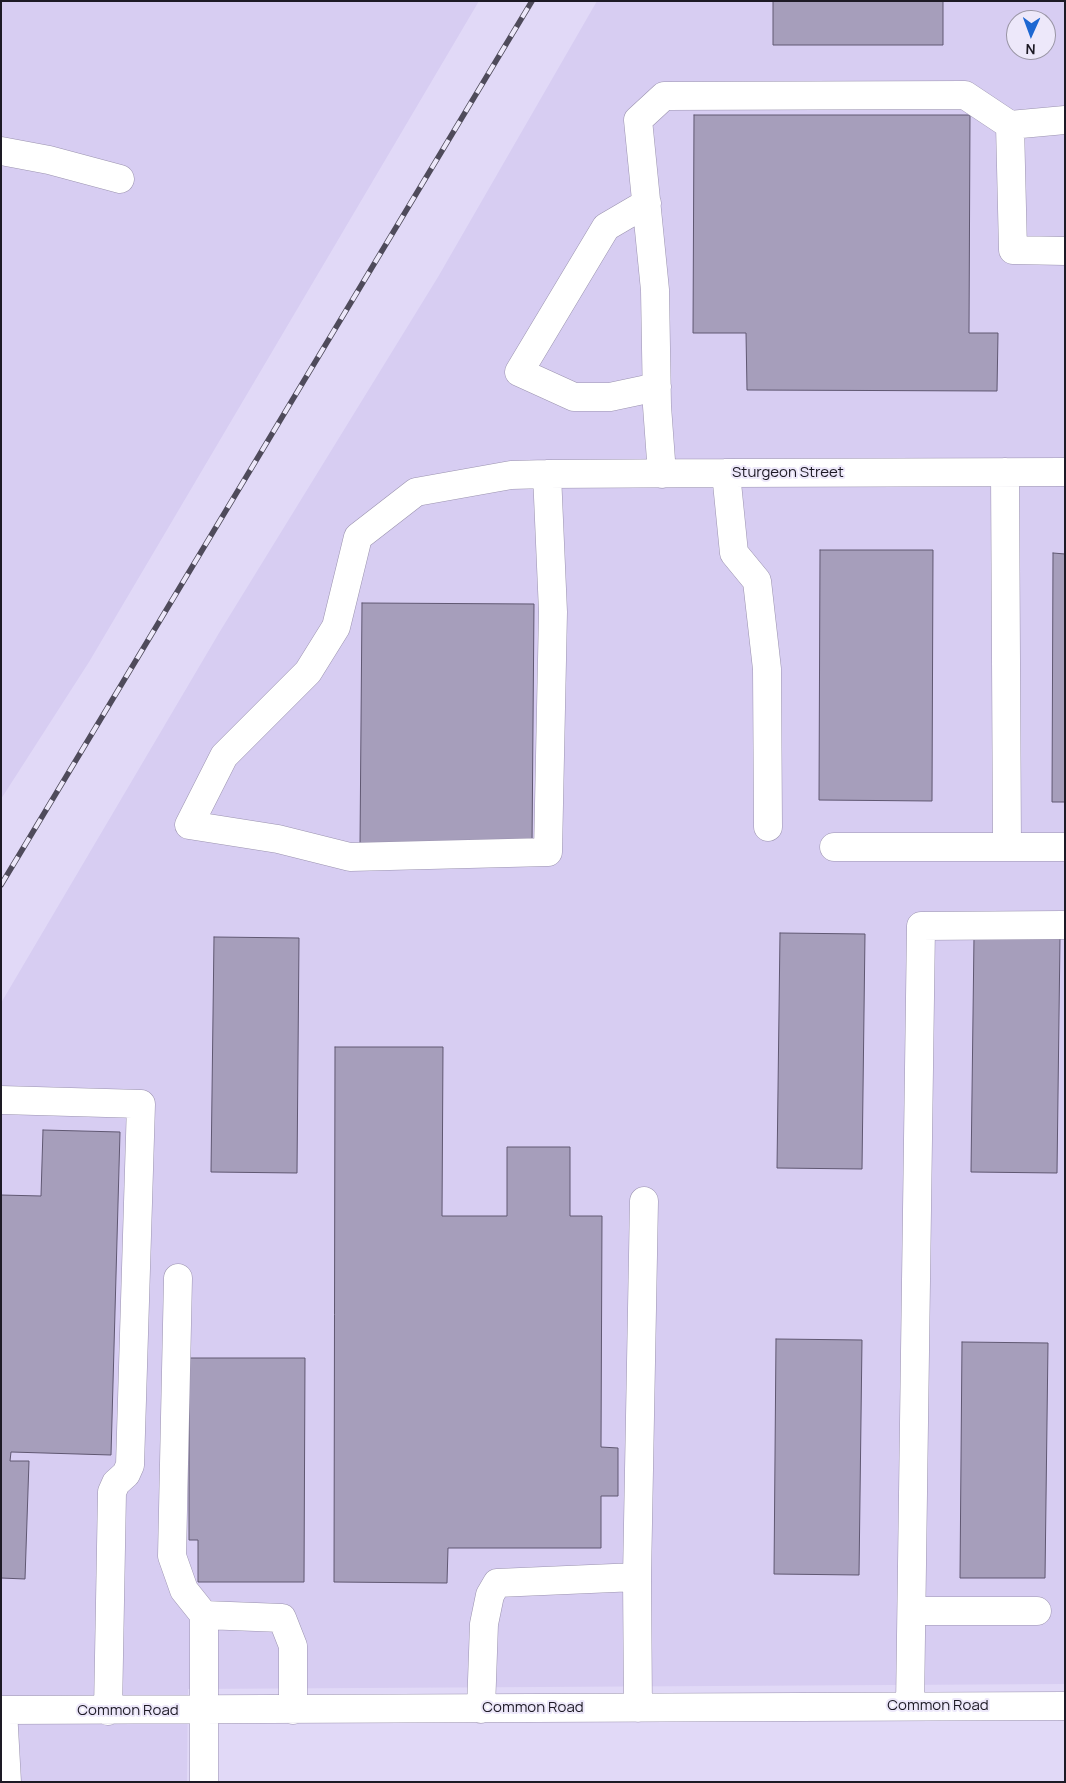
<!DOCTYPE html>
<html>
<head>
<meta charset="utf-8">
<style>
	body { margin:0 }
	#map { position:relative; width:1066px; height:1783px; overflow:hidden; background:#e1d9f7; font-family:Manrope,sans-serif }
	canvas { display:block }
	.frame { position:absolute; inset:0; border:2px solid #1d1a25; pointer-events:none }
	.north { position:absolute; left:1006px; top:10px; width:50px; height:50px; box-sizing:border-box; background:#ede8fa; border:1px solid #9a96a5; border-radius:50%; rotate:182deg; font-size:14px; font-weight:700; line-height:20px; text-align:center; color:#1d1a25 }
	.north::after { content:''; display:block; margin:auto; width:18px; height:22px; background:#1d67d2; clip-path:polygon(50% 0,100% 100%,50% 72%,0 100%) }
</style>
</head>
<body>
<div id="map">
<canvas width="1066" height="1783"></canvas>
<div class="frame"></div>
<div class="north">N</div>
</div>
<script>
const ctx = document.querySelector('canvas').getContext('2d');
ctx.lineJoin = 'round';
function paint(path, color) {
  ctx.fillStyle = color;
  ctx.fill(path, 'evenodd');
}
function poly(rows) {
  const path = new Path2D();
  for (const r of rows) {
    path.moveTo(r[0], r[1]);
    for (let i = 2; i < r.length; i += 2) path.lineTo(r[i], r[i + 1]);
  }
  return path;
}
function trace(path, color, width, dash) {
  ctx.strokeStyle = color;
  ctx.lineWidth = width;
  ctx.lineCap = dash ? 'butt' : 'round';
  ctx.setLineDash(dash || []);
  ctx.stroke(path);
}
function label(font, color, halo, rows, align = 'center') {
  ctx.font = font + ' Manrope,sans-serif';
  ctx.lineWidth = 4;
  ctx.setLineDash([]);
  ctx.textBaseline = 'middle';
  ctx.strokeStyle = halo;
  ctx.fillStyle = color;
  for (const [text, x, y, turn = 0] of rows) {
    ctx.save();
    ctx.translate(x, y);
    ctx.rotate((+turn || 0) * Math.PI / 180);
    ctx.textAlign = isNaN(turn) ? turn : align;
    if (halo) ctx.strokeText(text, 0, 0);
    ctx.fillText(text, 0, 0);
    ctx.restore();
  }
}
paint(poly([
	[1,1,479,1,89,662,1,799],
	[597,1,1065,1,1065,1684,188,1689,187,1782,1,1782,1,1003,219,633,438,277],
	[1016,20,1046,20,1046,50,1016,50]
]), '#d7cdf2');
const building = poly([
	[773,1,943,1,943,45,773,45,773,1],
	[694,115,970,115,969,333,998,333,997,391,747,390,746,333,693,333,694,115],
	[820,550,933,550,932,801,819,800,820,550],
	[1053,553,1065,554,1065,802,1052,802,1053,553],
	[362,603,534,604,532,846,360,845,362,603],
	[780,933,865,934,862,1169,777,1168,780,933],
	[214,937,299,938,297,1173,211,1172,214,937],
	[974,937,1060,938,1057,1173,971,1172,974,937],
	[335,1047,443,1047,442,1216,507,1216,507,1147,570,1147,570,1216,602,1216,601,1447,618,1448,618,1496,601,1496,601,1548,448,1548,447,1583,334,1582,335,1047],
	[43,1130,120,1132,111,1455,11,1452,10,1461,29,1461,25,1579,1,1578,1,1195,41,1196,43,1130],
	[776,1339,862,1340,859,1575,774,1574,776,1339],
	[962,1342,1048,1343,1045,1578,960,1578,962,1342],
	[189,1358,305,1358,304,1582,198,1582,198,1540,189,1540,189,1358]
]);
paint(building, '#a69ebb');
trace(building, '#605872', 1);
const minor = poly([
	[1010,125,1013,250,1065,251],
	[1,151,49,160,120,179],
	[647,203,606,227,519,372,574,397,610,397,657,387],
	[726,473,734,553,757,581,767,669,768,827],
	[547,474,553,612,548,852,350,857,278,839,189,825,224,756,308,672,336,627,358,537,416,492,511,475,547,474,726,473,1065,472],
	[662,474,657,406,655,290,638,120,664,96,965,95,1010,125,1065,120],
	[834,847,1007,847,1005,472],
	[1007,847,1065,847],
	[1,1100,141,1104,130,1465,126,1474,116,1483,112,1492,108,1711],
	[178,1278,172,1556,184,1590,204,1615],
	[912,1611,1037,1611],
	[910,1706,921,926,1063,925],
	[638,1708,637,1577,644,1201],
	[481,1709,484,1624,490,1595,497,1583,637,1577],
	[1,1710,1065,1706],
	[3,1710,7,1782],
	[204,1782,204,1615,282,1618,293,1646,293,1710]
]);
trace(minor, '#9b93af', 29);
trace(minor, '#fff', 28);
const rail = poly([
	[1,885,532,1]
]);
trace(rail, '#4f4b5b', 5.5);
trace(rail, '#ede8fa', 4, [11]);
label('15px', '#1d1a25', '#ede8fa', [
	["Sturgeon Street",788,473],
	["Common Road",938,1706],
	["Common Road",533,1708],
	["Common Road",128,1711]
]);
</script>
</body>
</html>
